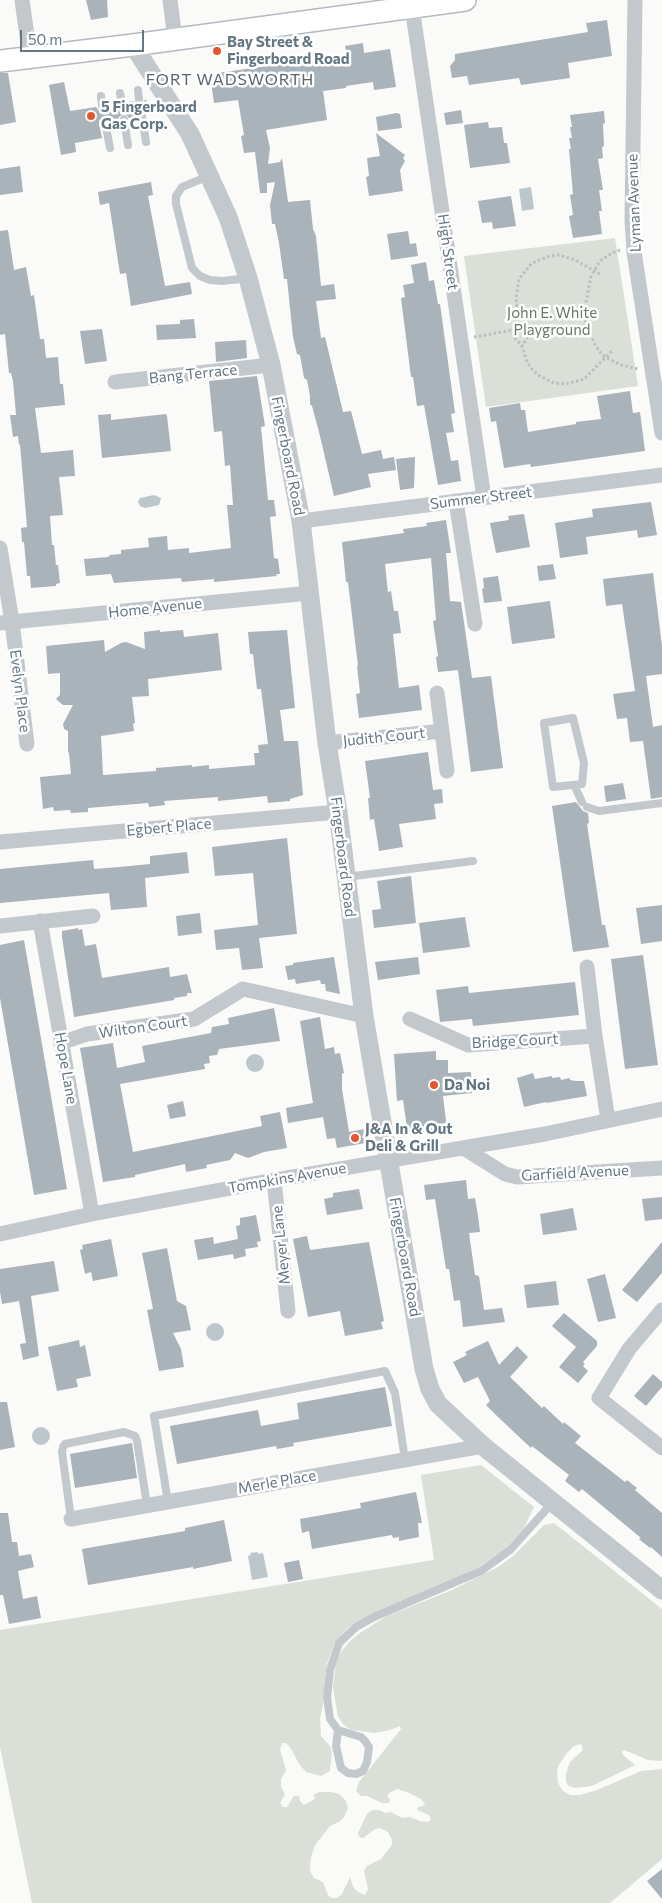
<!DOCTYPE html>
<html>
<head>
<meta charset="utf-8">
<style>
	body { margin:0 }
	#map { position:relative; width:662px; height:1903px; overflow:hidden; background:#fafaf8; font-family:Commissioner,sans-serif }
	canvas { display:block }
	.scale { position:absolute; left:20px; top:30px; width:124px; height:22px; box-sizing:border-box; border:2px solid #657683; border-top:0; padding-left:6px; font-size:15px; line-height:18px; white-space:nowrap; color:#657683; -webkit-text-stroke:4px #fff; paint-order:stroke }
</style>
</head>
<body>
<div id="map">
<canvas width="662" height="1903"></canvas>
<div class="scale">50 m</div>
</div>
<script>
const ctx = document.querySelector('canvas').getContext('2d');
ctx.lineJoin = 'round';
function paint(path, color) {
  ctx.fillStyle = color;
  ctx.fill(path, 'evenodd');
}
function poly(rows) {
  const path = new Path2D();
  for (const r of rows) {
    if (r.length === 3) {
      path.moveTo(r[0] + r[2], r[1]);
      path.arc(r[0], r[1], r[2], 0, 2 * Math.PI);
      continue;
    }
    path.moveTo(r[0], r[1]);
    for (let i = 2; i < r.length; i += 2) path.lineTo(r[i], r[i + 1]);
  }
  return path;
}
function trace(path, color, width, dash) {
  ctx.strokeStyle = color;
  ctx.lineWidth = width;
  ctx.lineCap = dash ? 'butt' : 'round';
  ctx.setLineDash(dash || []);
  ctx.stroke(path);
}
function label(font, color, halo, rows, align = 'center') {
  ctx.font = font + ' Commissioner,sans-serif';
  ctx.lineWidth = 5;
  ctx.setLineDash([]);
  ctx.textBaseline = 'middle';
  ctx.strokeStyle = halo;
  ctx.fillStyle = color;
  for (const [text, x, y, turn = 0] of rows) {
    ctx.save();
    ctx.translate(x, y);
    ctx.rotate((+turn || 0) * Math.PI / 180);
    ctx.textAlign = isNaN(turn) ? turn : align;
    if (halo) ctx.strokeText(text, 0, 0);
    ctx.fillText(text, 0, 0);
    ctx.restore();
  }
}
paint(poly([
	[615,238,638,386,486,407,464,256],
	[481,1465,534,1507,524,1528,505,1549,477,1568,424,1593,372,1614,349,1627,340,1636,334,1644,327,1664,325,1676,323,1704,320,1719,321,1736,330,1746,332,1752,330,1771,321,1776,306,1772,299,1764,292,1750,286,1743,282,1743,280,1750,286,1770,281,1779,281,1787,285,1794,280,1803,283,1807,287,1807,294,1796,299,1796,300,1801,304,1805,312,1801,315,1798,313,1795,319,1792,331,1792,339,1794,346,1801,348,1808,344,1817,339,1822,330,1826,315,1845,311,1857,310,1871,314,1878,323,1882,328,1895,332,1898,337,1898,342,1894,350,1877,353,1887,358,1892,365,1895,368,1889,364,1871,367,1866,381,1859,392,1845,392,1840,388,1832,380,1828,375,1829,363,1838,359,1837,358,1833,367,1814,372,1810,379,1810,386,1813,391,1812,402,1818,410,1817,420,1821,428,1822,431,1820,429,1815,417,1810,418,1807,423,1806,425,1804,421,1799,407,1792,397,1789,389,1793,387,1796,390,1800,389,1803,382,1803,367,1796,361,1796,356,1791,359,1782,401,1729,400,1726,390,1730,375,1733,352,1730,345,1726,338,1717,333,1687,336,1663,341,1652,349,1642,360,1633,387,1616,452,1590,498,1567,512,1557,544,1525,554,1523,662,1609,662,1761,648,1760,624,1750,622,1752,623,1755,635,1765,592,1786,575,1788,569,1786,566,1782,566,1774,570,1762,582,1751,583,1748,581,1744,574,1746,567,1753,558,1766,557,1772,558,1783,563,1791,570,1795,580,1795,597,1790,641,1771,662,1769,662,1859,610,1903,32,1903,0,1747,0,1630,434,1560,421,1475]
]), '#dadfd7');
paint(poly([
	[531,187,534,209,522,211,519,189],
	[154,495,161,498,159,505,145,508,140,506,138,502,140,498],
	[255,1063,9],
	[215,1332,9],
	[41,1436,9],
	[258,1552,258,1554,263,1553,268,1577,252,1580,248,1556,251,1555,250,1553]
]), '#bbc7cb');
paint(poly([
	[86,0,107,0,108,17,91,20],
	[607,20,612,56,568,63,570,78,521,85,519,78,469,85,467,76,452,78,450,66,455,60,455,54,588,32,586,23],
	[363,43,364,53,390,49,396,87,374,90,373,82,346,86,346,88,323,91,327,120,266,130,270,148,268,164,280,162,282,158,288,202,310,200,313,229,316,236,321,286,334,284,336,299,316,301,321,338,325,337,343,412,351,411,362,454,381,450,383,459,394,457,396,470,368,474,371,487,334,496,320,436,312,406,310,404,310,396,307,380,304,378,300,355,297,354,293,337,287,279,284,279,279,243,275,224,272,224,270,205,275,182,267,183,267,193,260,193,255,152,244,153,241,136,244,135,238,100,214,103,210,74,347,55,345,46],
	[0,73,8,73,16,122,0,125],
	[64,82,70,111,96,107,99,111,103,111,107,109,108,105,116,104,118,107,123,109,126,107,127,102,133,101,136,105,140,105,146,99,148,114,141,111,136,117,129,118,126,114,123,114,119,117,118,120,111,121,107,117,103,117,100,120,99,123,102,138,75,143,76,152,61,155,49,85],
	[461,110,463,123,446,125,444,113],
	[604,111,605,123,603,124,604,146,602,147,603,158,598,159,603,190,599,190,602,211,599,211,602,234,573,238,569,216,573,215,570,195,573,194,569,149,571,149,569,138,572,138,570,127,572,127,570,115],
	[396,113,400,114,402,128,378,131,376,117],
	[488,122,489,128,502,127,504,143,507,143,510,163,470,168,464,125],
	[376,133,405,155,403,158,405,161,400,170,403,191,369,196,366,177,369,176,367,158,380,156],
	[20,166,23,192,0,195,0,169],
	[151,182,153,195,148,196,165,286,190,282,192,294,131,306,126,273,120,274,109,203,100,205,98,192],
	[511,196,516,226,493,229,492,222,482,223,478,201],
	[8,230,14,270,26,267,31,296,34,295,40,339,44,339,46,358,58,357,60,384,63,384,65,405,35,408,41,453,73,450,75,476,59,477,63,515,50,516,52,545,54,545,56,565,58,565,60,583,56,584,56,586,31,588,30,576,27,576,24,542,22,542,21,528,27,527,20,444,19,445,18,436,13,437,10,415,16,415,13,381,11,373,9,373,5,334,0,335,0,231],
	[408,231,410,244,416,243,418,256,391,260,387,234],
	[426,262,429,281,434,280,438,304,440,304,455,413,451,414,454,432,446,433,451,461,458,460,461,481,438,485,424,405,417,406,413,377,411,377,401,298,405,297,403,285,414,283,411,265],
	[194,319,196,338,157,340,156,325,180,324,180,320],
	[102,329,107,361,85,364,80,331],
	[246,340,247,358,216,362,215,342],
	[257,376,265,426,261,427,268,500,274,500,276,516,270,517,274,558,278,559,280,574,276,574,277,576,214,582,214,579,182,582,181,578,114,583,111,574,86,576,84,559,108,557,110,555,121,554,121,550,149,547,148,538,167,536,168,550,189,548,189,553,231,548,227,505,233,505,230,465,225,466,222,431,214,432,209,381],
	[630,391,633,413,640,412,645,451,531,467,530,464,504,468,496,421,491,422,489,408,520,403,521,410,525,410,528,432,576,424,576,422,601,419,597,396],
	[111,414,111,420,166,414,167,416,171,451,102,458,98,415],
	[415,457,414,488,400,490,396,459],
	[651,502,657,535,638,538,637,530,586,537,588,554,560,558,555,523,593,517,592,509],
	[524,514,530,547,496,553,490,523,509,520,508,516],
	[446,520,451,553,446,553,450,601,461,602,472,678,491,676,503,768,471,772,458,670,438,672,436,657,438,656,433,621,436,620,431,558,385,564,388,592,391,591,394,611,398,611,401,633,393,634,399,688,419,685,422,710,359,718,356,694,360,693,357,666,358,666,348,582,346,582,342,542,404,533,403,529,427,526,426,523],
	[553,564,556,579,539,581,537,566],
	[653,573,662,646,662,674,646,676,653,727,662,725,662,797,651,799,643,741,630,742,627,718,617,719,613,694,635,691,622,604,606,606,603,579],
	[498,576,502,601,484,603,482,589,484,588,483,578],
	[550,601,555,638,512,644,507,607],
	[160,630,160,632,183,630,184,637,218,633,222,670,148,679,149,696,132,697,135,723,133,724,134,731,101,736,103,775,156,771,156,768,192,765,192,767,209,765,209,769,255,765,254,753,259,753,258,745,268,744,261,689,257,689,253,654,250,654,248,632,287,630,295,708,280,710,284,741,298,741,303,795,290,799,290,801,268,803,267,796,218,801,218,797,164,801,165,805,149,807,148,803,88,808,88,812,71,813,70,810,54,811,53,807,43,809,40,777,71,774,69,753,68,752,68,731,64,729,63,724,73,705,63,705,56,699,60,695,60,673,48,674,46,646,104,640,105,652,121,643,126,642,145,649,144,632],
	[428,752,433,790,442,789,443,803,434,804,436,819,399,824,403,847,379,851,374,819,370,820,368,798,370,798,365,761],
	[623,783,626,799,606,802,604,786],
	[576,802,583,811,588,813,589,823,587,824,602,925,605,925,609,947,573,952,552,806],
	[287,838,297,934,259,938,263,968,242,970,239,948,216,950,214,930,258,925,253,873,215,876,212,847],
	[187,852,189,873,145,878,147,907,111,910,109,893,0,903,0,869,93,860,94,869,119,867,150,864,150,856],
	[411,876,416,923,374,928,372,910,381,909,377,881],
	[662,905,662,941,641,944,636,908],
	[200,913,202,933,178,936,176,916],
	[465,917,470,947,423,953,419,923],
	[78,928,78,930,82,929,85,946,96,944,102,978,169,967,170,977,187,974,192,993,187,993,187,996,174,998,174,1000,74,1017,62,937,62,931],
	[24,940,67,1189,34,1195,0,998,0,945],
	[643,955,658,1065,625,1069,611,959],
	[334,957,340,994,326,991,325,984,321,984,320,980,296,984,295,979,288,980,285,966,293,965,293,963],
	[418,957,420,974,378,980,375,962],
	[575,982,579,1015,473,1026,472,1019,440,1022,436,990,468,986,469,993],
	[274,1008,280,1041,219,1049,217,1055,209,1056,210,1063,204,1064,205,1069,120,1084,133,1152,262,1126,260,1116,280,1112,287,1148,264,1152,248,1158,235,1153,230,1160,206,1165,207,1168,186,1172,185,1164,135,1175,135,1177,103,1182,80,1048,113,1043,117,1068,145,1062,142,1046,211,1033,212,1027,229,1024,228,1018],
	[320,1017,325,1049,334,1047,335,1054,340,1053,344,1073,342,1074,342,1089,349,1132,364,1129,366,1143,337,1148,335,1138,327,1139,323,1117,288,1123,286,1108,313,1103,300,1021],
	[436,1051,436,1060,448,1060,448,1073,471,1072,472,1093,443,1096,447,1129,408,1135,403,1100,397,1101,394,1054],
	[533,1073,535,1079,552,1076,552,1078,560,1077,561,1080,570,1078,570,1080,576,1081,584,1081,587,1096,546,1103,546,1102,524,1107,517,1078],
	[183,1101,186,1116,170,1119,167,1105],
	[466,1180,468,1199,475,1198,478,1216,480,1232,469,1233,475,1275,479,1276,484,1310,502,1308,505,1322,463,1327,460,1300,454,1301,449,1269,446,1269,435,1199,426,1200,424,1185],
	[359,1189,363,1209,327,1215,324,1199,333,1197,333,1193],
	[662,1197,662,1219,645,1221,642,1199],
	[573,1208,577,1230,543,1235,540,1214],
	[256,1215,261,1241,257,1242,258,1247,245,1249,246,1256,234,1259,233,1254,198,1260,194,1240,213,1237,214,1244,238,1239,236,1226,240,1225,240,1218],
	[307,1236,310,1250,369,1242,384,1321,381,1322,383,1329,345,1336,340,1311,308,1317,293,1239],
	[111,1239,118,1276,93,1281,91,1272,85,1274,80,1250,83,1249,82,1245],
	[662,1242,662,1273,637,1302,622,1290],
	[167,1248,177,1301,186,1306,191,1330,173,1333,181,1349,184,1367,159,1371,147,1310,153,1309,142,1253],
	[54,1261,59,1291,31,1296,39,1356,23,1360,20,1344,26,1343,19,1301,2,1304,0,1292,0,1269],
	[605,1274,616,1318,598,1322,587,1279],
	[556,1281,559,1305,527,1308,524,1285],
	[564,1313,597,1341,597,1346,583,1362,585,1364,583,1366,588,1371,578,1383,559,1367,576,1347,552,1326],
	[79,1340,80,1347,85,1345,91,1376,76,1379,78,1387,57,1391,48,1347],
	[488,1341,499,1365,517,1346,528,1357,510,1377,542,1408,544,1406,563,1424,564,1422,581,1436,575,1443,625,1482,627,1480,637,1488,635,1490,662,1513,662,1557,651,1547,650,1548,639,1539,641,1538,582,1489,579,1492,565,1481,569,1475,532,1446,531,1448,497,1416,486,1405,490,1401,478,1377,464,1383,453,1362,467,1355,465,1352],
	[653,1374,662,1382,662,1387,646,1406,634,1396],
	[385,1387,392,1426,293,1443,294,1446,277,1449,276,1446,177,1464,170,1426,258,1410,261,1426,299,1419,297,1403],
	[0,1402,7,1402,15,1447,0,1450],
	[132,1443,137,1478,75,1488,70,1454],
	[416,1492,422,1523,418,1523,419,1537,399,1541,399,1537,393,1538,392,1535,312,1549,309,1531,302,1533,300,1519,361,1508,360,1503],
	[0,1513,8,1513,12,1542,17,1542,19,1556,31,1554,34,1567,18,1571,23,1599,37,1596,41,1618,9,1624,3,1595,0,1595],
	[224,1520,232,1561,193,1569,193,1567,88,1585,82,1549,185,1531,185,1528],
	[299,1560,303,1579,288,1582,284,1563],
	[662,1869,662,1899,647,1881]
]), '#aab3b9');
const secondary = poly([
	[0,61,133,45,465,0]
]);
trace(secondary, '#b3babf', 24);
trace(poly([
	[620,250,612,253,600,261,591,276,586,302,586,326,596,346,602,355,621,365,638,369],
	[600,274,575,260,559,255,550,256,532,263,519,279,516,299,518,316,515,321,513,329,514,337,522,346,527,362,532,369,538,375,554,383,566,384,584,379,612,351],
	[518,316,525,320,528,327,527,338,522,346],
	[474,337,513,330]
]), '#bbbfc2', 3, [2.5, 2.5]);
trace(poly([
	[138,90,139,100],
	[120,93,122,103],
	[101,96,102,106],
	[142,116,146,142],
	[124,119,128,145],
	[105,122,110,148],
	[209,176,182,187,176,196,176,204,192,268,200,276,210,280,223,281,248,278],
	[573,718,584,763,582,784,553,787,544,723,573,718],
	[574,785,582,802],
	[587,807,599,811,662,803],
	[346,877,473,861],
	[168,1502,154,1416,385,1371,395,1393,405,1460],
	[71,1519,62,1452,63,1447,65,1444,124,1432,135,1436,137,1441,147,1505],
	[338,1730,361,1737,365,1741,369,1747,367,1762,363,1771,356,1774,348,1773,341,1768,336,1746,338,1730,330,1719,327,1697,330,1670,339,1643,356,1627,374,1617,481,1571,510,1550,553,1502]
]), '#c3c8cc', 8);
trace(poly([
	[22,0,30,57],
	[170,0,175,39],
	[635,0,632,220,634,252,662,433],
	[412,7,484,498],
	[115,382,271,365],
	[456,501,475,624],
	[301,521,662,475],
	[0,548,12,622,27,744],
	[0,623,310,593],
	[437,693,447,771],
	[327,743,442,731],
	[0,842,338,812],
	[40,921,92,1214],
	[0,926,93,916],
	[587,967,595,1036],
	[410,1019,468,1045,595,1036,608,1120],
	[61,1043,87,1034,194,1019,243,989,364,1016],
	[465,1149,505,1174,517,1177,662,1168],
	[274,1180,288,1311],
	[0,1234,92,1214,274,1180,545,1134,662,1109],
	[662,1310,629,1349,599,1398,662,1448],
	[71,1519,483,1446]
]), '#c3c8cc', 15);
trace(poly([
	[133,45,190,134,228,217,248,278,271,365,301,521,327,743,338,812,364,1016,424,1369,430,1389,438,1404,483,1446,662,1590]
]), '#c3c8cc', 19);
trace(secondary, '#fff', 21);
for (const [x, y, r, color] of [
	[217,51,5,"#e4572e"],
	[91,116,5,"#e4572e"],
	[434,1085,5,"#e4572e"],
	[355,1138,5,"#e4572e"]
]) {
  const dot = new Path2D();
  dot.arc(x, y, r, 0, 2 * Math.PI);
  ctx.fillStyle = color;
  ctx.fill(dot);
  trace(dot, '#fff', 2);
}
label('bold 15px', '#657683', '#fff', [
	["Bay Street &",227,42],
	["Fingerboard Road",227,59],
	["5 Fingerboard",101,107],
	["Gas Corp.",101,124],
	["Da Noi",444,1085],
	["J&A In & Out",365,1129],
	["Deli & Grill",365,1146]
], 'left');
label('15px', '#657683', '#fff', [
	["Lyman Avenue",634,203,-92],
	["High Street",448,252,82],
	["Bang Terrace",193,374,-6],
	["Fingerboard Road",288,456,79],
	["Summer Street",481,498,-7],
	["Home Avenue",155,608,-6],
	["Evelyn Place",20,691,83],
	["Judith Court",384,737,-6],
	["Egbert Place",169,827,-5],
	["Fingerboard Road",343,857,83],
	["Wilton Court",143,1027,-8],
	["Bridge Court",515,1041,-3],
	["Hope Lane",66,1068,80],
	["Garfield Avenue",575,1173,-3],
	["Tompkins Avenue",287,1178,-10],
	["Meyer Lane",281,1245,-96],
	["Fingerboard Road",405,1257,80],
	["Merle Place",277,1482,-10]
]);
label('15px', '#687a64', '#fff', [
	["John E. White",552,313],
	["Playground",552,330]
]);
ctx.letterSpacing = '1px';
label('16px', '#57646e', '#fff', [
	["FORT WADSWORTH",230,80]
]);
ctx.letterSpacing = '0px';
</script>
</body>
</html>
